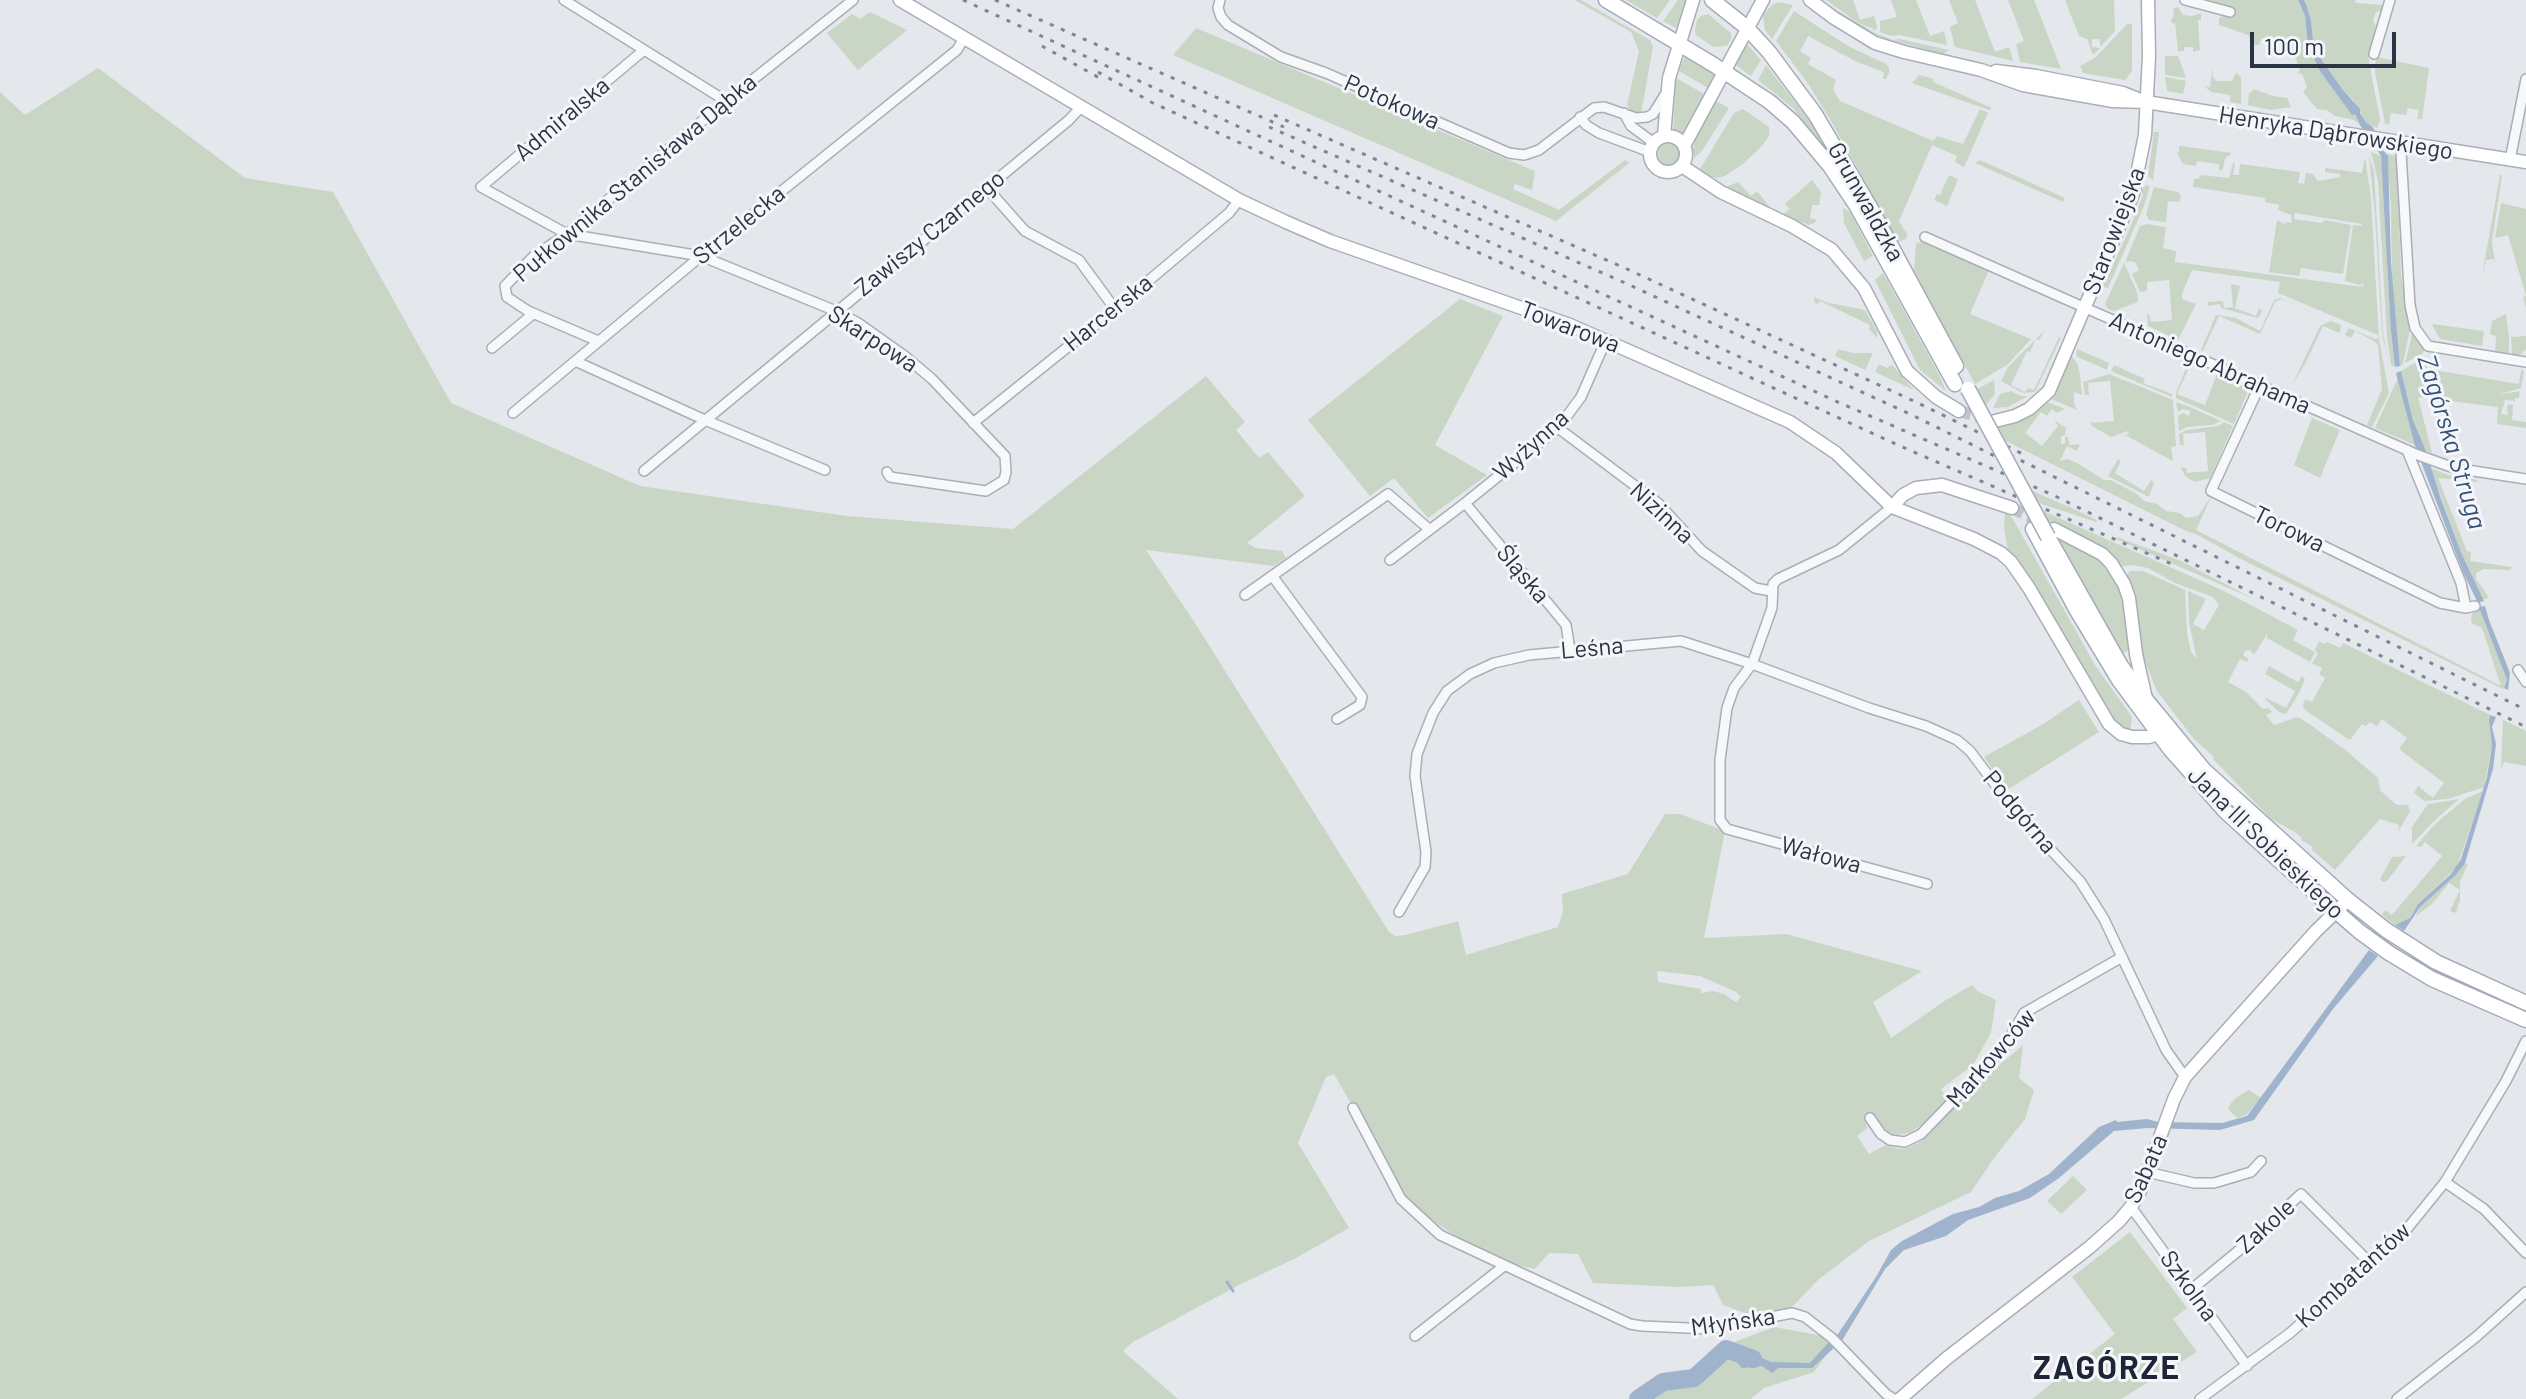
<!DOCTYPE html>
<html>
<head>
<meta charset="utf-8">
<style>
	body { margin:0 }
	#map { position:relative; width:2526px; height:1399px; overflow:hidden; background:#e4e7ec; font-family:Barlow,sans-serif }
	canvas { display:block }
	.scale { position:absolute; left:2250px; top:32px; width:146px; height:36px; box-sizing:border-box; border:4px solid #2b3445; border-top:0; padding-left:10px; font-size:24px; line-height:28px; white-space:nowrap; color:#2b3445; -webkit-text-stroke:6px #f4f6f9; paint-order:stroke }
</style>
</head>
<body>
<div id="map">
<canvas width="2526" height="1399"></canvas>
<div class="scale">100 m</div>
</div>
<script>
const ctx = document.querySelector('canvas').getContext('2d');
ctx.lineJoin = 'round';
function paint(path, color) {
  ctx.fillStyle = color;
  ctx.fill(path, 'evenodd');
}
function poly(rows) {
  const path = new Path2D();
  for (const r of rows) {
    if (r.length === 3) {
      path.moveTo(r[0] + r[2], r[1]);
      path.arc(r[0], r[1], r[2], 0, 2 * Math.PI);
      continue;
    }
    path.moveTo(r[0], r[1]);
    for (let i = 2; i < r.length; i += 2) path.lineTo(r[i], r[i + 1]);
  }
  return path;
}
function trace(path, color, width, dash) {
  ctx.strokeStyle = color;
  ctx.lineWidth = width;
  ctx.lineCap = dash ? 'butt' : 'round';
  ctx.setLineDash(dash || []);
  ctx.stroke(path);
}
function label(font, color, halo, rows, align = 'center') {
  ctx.font = font + ' Barlow,sans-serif';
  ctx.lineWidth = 6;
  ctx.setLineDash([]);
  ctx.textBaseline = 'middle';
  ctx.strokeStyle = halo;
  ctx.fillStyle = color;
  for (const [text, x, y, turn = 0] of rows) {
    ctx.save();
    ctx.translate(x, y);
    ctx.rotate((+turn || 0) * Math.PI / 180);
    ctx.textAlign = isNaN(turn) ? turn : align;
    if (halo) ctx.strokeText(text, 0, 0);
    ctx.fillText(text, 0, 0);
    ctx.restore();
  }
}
paint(poly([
	[1575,0,1581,0,1650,40,1653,47,1641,114,1631,111,1627,105,1639,51,1631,32],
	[1626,0,1670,0,1657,18],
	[1678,0,1687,0,1678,29,1663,21],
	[1819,0,1875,33,1893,40,1899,39,1949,50,1943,54,1884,38,1847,20],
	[1826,0,1853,0,1860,20,1874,16,1877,26,1876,30,1857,22],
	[1891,0,1916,0,1930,36,1944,31,1947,45,1900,35,1891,36,1880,32,1880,21,1897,17],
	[1949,0,1975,0,1995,52,2009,47,2013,61,1955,47,1950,27,1958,23],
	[2008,0,2034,0,2061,69,2020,62,2016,44,2024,41],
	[2065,0,2114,0,2115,31,2100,47,2100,39,2092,39,2092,47,2100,48,2093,55,2087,39,2079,36],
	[2203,0,2298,0,2305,16,2308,47,2320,71,2355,114,2360,125,2354,120,2335,116,2327,110,2317,109,2303,92,2307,87,2302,74,2297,73,2300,70,2292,49,2285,42,2262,38,2259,45,2255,45,2248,35,2219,25,2219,18,2234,10,2233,8],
	[2304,0,2355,0,2356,3,2382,5,2382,11,2376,12,2373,20,2377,30,2370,46,2369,62,2380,120,2377,128,2367,123,2353,100,2343,90,2321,59,2313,41,2311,20],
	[1778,2,1793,5,1772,39,1765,30,1763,15,1772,5],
	[2178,7,2183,15,2192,16,2201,13,2201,20,2198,20,2200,50,2193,52,2193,47,2185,47,2184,51,2178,51,2175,23,2172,23,2171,20,2174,16,2173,9],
	[1794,11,1848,46,1886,64,1889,68,1889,73,1886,79,1883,79,1884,72,1857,62,1808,36,1800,51,1811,58,1808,64,1836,80,1833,90,1840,101,1933,141,1937,136,1963,144,1980,109,1988,113,1964,167,1955,162,1957,156,1932,145,1899,221,1907,234,1906,239,1898,242,1831,121,1807,82,1776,41],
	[870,12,907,30,858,70,827,33,852,14,860,19],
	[1708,14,1731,33,1731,39,1727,46,1713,47,1696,35,1695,30,1697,20,1701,16],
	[2127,24,2132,24,2132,71,2125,80,2083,73,2080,66,2095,58],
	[1196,28,1535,171,1532,190,1515,184,1513,189,1559,210,1625,160,1629,163,1556,221,1173,55],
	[1745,45,1748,45,1761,60,1751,76,1736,65],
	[2165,56,2178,56,2186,78,2165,75],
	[1688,57,1717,75,1710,89,1679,71,1684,58],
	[2376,57,2429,68,2422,119,2417,119,2419,110,2408,108,2406,115,2391,113,2389,125,2385,123,2375,72],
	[1766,65,1825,141,1843,172,1793,108,1758,80],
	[2213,67,2213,77,2216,81,2232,81,2236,73,2241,77,2241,104,2230,102,2230,95,2211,92,2204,86,2210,87],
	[98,68,245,178,333,192,451,403,640,486,847,516,1013,529,1206,376,1245,422,1236,430,1259,458,1268,452,1305,496,1247,543,1256,548,1282,551,1286,558,1274,566,1146,550,1195,623,1389,932,1395,936,1406,935,1458,921,1466,955,1558,927,1563,912,1562,894,1628,874,1665,814,1680,814,1725,831,1704,938,1786,934,1922,971,1873,1002,1891,1038,1946,1000,1972,985,1977,991,1996,1000,1991,1033,1973,1065,1941,1089,1949,1101,1935,1116,1909,1133,1897,1135,1888,1133,1873,1115,1865,1120,1867,1128,1857,1136,1869,1154,1886,1145,1899,1149,1908,1148,1922,1141,1954,1106,1957,1108,1991,1072,2023,1045,2019,1078,2034,1090,2025,1119,1994,1158,1971,1192,1869,1241,1818,1280,1794,1305,1778,1313,1759,1318,1723,1305,1713,1285,1680,1287,1593,1283,1578,1254,1549,1253,1535,1269,1507,1263,1472,1247,1407,1203,1334,1074,1326,1077,1298,1143,1349,1228,1296,1258,1241,1284,1133,1342,1123,1351,1178,1399,0,1399,0,92,25,115],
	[1657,971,1700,976,1736,992,1741,997,1736,1002,1724,994,1713,991,1701,993,1701,989,1658,982],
	[1919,75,1934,79,1933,82,1992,108,1989,110,1912,83],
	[2165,77,2186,81,2183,94,2167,91],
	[1676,78,1706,95,1683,136,1673,132],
	[2254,89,2273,96,2287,98,2291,107,2270,110,2248,105,2249,94],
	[1716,101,1729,108,1702,151,1694,158,1693,149,1696,136],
	[1743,109,1769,127,1769,136,1762,146,1743,164,1725,176,1716,178,1710,176,1700,169,1734,113],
	[2154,132,2159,132,2153,180,2148,176],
	[1669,154,11],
	[2179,146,2181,146,2232,153,2225,158,2223,169,2219,171,2219,164,2197,161,2196,166,2183,164,2177,153,2179,152],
	[2371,152,2381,156,2382,168,2391,332,2395,367,2391,365,2387,337,2378,181],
	[2387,154,2396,156,2397,161,2401,275,2410,329,2403,364,2400,366,2392,286,2391,206],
	[2369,156,2374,171,2383,332,2389,365,2382,333,2375,216],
	[2365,157,2371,198,2379,339,2389,393,2372,427,2367,425,2382,389,2378,345,2374,341,2355,331,2351,338,2345,335,2349,328,2375,339,2378,339,2378,335,2278,293,2280,282,2192,270,2182,294,2182,299,2196,304,2178,340,2148,326,2147,314,2149,314,2151,322,2172,320,2169,280,2147,282,2147,291,2140,292,2132,274,2139,270,2135,262,2129,261,2127,263,2126,260,2140,226,2147,224,2166,227,2163,248,2176,251,2175,262,2363,287,2364,283,2360,285,2345,281,2353,225,2361,226,2362,224,2295,213,2294,219,2322,223,2325,220,2351,225,2343,274,2301,268,2299,276,2269,272,2277,220,2285,224,2286,222,2292,223,2291,215,2278,210,2279,205,2265,202,2265,198,2193,187,2194,179,2198,179,2201,175,2229,178,2233,163,2235,163,2233,175,2239,175,2240,164,2300,172,2298,183,2304,184,2306,173,2313,174,2318,181,2340,177,2340,174,2325,172,2325,168,2362,173],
	[1980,160,2063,197,2065,198,2063,202,1975,163],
	[1949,175,1958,179,1947,206,1934,200,1937,194,1940,195],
	[2500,175,2502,175,2492,242,2495,263,2493,259,2486,260,2482,276],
	[1812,180,1821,192,1819,205,1812,205,1810,218,1817,220,1814,223,1809,225,1782,215,1790,209,1785,204],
	[1738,182,1751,196,1757,191,1772,210,1726,187],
	[2146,185,2150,186,2144,206,2108,288,2102,286,2105,282,2129,230,2143,195,2141,190],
	[2154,187,2178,192,2181,195,2179,202,2168,201,2166,222,2149,220,2146,214],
	[2501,203,2526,209,2526,309,2523,297,2526,296,2508,235,2495,238],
	[1843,208,1850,212,1873,256,1864,261,1844,223],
	[1922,241,1989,270,1970,314,2031,339,2007,365,1975,384,1914,271,1916,244],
	[2124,263,2137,292,2138,302,2114,311,2108,309,2105,304],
	[1883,273,1939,374,1946,391,1920,370,1875,280],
	[2231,284,2240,286,2235,308,2256,316,2259,308,2262,311,2258,318,2221,308,2220,304,2208,306,2208,302,2223,301,2224,308,2233,307],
	[1814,297,1825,302,1865,310,1877,331,1877,338,1869,329,1870,325,1820,301,1818,304,1815,303],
	[2280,298,2318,315,2281,299,2275,302,2260,334,2219,316,2203,351,2201,350,2216,315,2236,318,2260,331,2274,300],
	[1460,299,1503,316,1435,445,1487,475,1428,518,1394,478,1370,496,1308,420],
	[2506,314,2509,337,2509,357,2495,352,2496,336,2490,334,2492,321],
	[2331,321,2341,325,2340,333,2323,326,2306,362,2292,385,2320,326],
	[2432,324,2484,331,2482,346,2440,339],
	[2045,330,2039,340,2036,339,2030,352,2027,351,2011,385,2025,392,2028,388,2034,390,2059,337,2061,338,2036,390,2034,392,2023,393,2001,381,2008,367],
	[2412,334,2425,349,2423,353,2405,363],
	[2526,336,2526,349,2519,356,2512,358,2511,337],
	[1838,349,1853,353,1872,353,1872,355,1865,370,1835,356],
	[2077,349,2109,363,2107,370,2076,356],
	[2071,355,2077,363,2080,375,2082,395,2074,392,2074,404,2077,410,2051,399],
	[2421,359,2427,363,2427,369,2519,384,2521,370,2524,371,2521,388,2497,395,2520,391,2519,398,2515,398,2515,401,2505,400,2501,414,2508,415,2507,405,2513,405,2512,420,2526,422,2526,428,2497,424,2498,407,2418,397,2432,453,2426,451,2413,420,2401,371],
	[2189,361,2191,363,2177,394,2205,405,2217,374,2245,387,2247,394,2234,424,2176,398,2176,393],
	[1879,364,1887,368,1892,365,1914,390,1875,372],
	[2114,365,2145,379,2143,383,2172,394,2172,397,2111,371],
	[2109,374,2173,400,2176,446,2171,447,2173,461,2125,435,2129,434,2128,431,2111,437,2092,426,2089,420,2092,423,2114,421,2110,381,2088,383,2089,395,2085,395,2083,382],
	[2398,378,2415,440,2415,445,2375,428],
	[1994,380,1995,394,1986,405,1977,389],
	[2011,391,2021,396,2028,396,2008,407,1993,408,2000,394],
	[2047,402,2065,409,2057,413,2052,409,2047,416,2041,412,2025,433,2042,446,2058,426,2054,420,2066,428,2065,435,2061,436,2061,444,2065,443,2065,437,2068,437,2070,445,2080,444,2077,451,2067,446,2060,461,2067,459,2077,463,2104,480,2111,480,2137,494,2144,501,2157,504,2166,511,2180,513,2186,518,2198,516,2212,495,2196,530,2501,686,2482,628,2472,623,2471,619,2473,610,2480,608,2507,680,2503,689,2239,558,2196,534,2186,531,2006,441,1998,427,2026,418],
	[2176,402,2190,407,2221,421,2212,425,2187,427,2179,431,2178,416,2183,413,2189,416,2190,411,2183,409,2178,412],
	[2312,418,2340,430,2320,478,2294,465],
	[2224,422,2233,426,2210,478,2195,482,2185,476,2181,468,2186,468,2187,473,2208,471,2205,432,2183,434,2184,445,2180,445,2179,434,2187,430,2218,426],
	[2118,459,2121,461,2115,473,2144,491,2151,480,2154,482,2149,497,2108,476],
	[2431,468,2448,475,2478,480,2477,482,2438,478,2467,551,2471,552,2470,561,2512,567,2510,570,2484,569,2476,573,2476,579,2488,596,2487,599,2483,599,2462,556],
	[2032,491,2074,509,2097,520,2096,522,2039,503],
	[2005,511,2013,519,2095,665,2132,717,2130,731,2118,725,2025,575,2009,555,2004,529],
	[2043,511,2224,591,2298,630,2293,640,2315,652,2310,662,2267,638,2267,634,2254,655,2250,650,2245,651,2243,655,2249,659,2247,662,2240,659,2228,682,2246,692,2263,709,2268,708,2272,712,2266,715,2274,725,2298,717,2312,726,2344,749,2378,778,2380,790,2393,802,2397,805,2408,805,2410,811,2398,832,2399,825,2380,819,2335,870,2312,850,2313,847,2301,840,2302,838,2295,832,2271,819,2213,759,2214,757,2194,739,2157,691,2143,656,2141,656,2125,577,2130,571,2143,571,2185,590,2187,633,2191,652,2197,660,2189,622,2188,591,2206,599,2193,624,2204,630,2219,605,2213,597,2175,583,2148,568,2131,565,2119,567,2080,537,2049,522],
	[2056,535,2102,560,2121,588,2124,599,2131,655,2128,651,2123,653],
	[2117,537,2181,561,2254,599,2116,539],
	[2319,641,2325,644,2327,642,2340,648,2343,643,2490,715,2489,721,2492,746,2484,787,2448,799,2424,801,2414,793,2418,786,2433,798,2444,783,2399,749,2407,738,2382,719,2377,726,2370,722,2366,726,2362,724,2351,739,2348,739,2305,710,2303,706,2305,699,2312,702,2325,678,2319,674,2322,668,2312,663,2318,654,2315,650],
	[2269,666,2298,682,2302,676,2305,679,2299,693,2286,714,2279,712,2265,699,2266,698,2286,708,2295,691,2265,674],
	[2079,700,2099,732,2007,790,1984,757,2045,723],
	[2503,720,2526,731,2526,766,2504,762,2501,770],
	[2483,791,2457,867,2418,904,2410,918,2395,925,2382,915,2385,910,2392,915,2442,856,2425,842,2421,847,2416,846,2435,824,2465,799],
	[2459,799,2434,821,2412,844,2412,827,2428,804],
	[2406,856,2387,881,2383,882,2380,879,2392,857],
	[2465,863,2468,864,2460,882,2460,900,2456,913,2450,911,2460,890,2449,883,2432,904,2416,916,2420,907,2456,875],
	[2249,1090,2261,1098,2246,1115,2237,1118,2228,1109,2230,1104,2237,1097],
	[2073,1176,2087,1190,2061,1214,2047,1201],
	[2130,1232,2187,1308,2173,1319,2197,1352,2121,1399,2032,1399,2115,1334,2072,1277],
	[1774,1327,1818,1335,1825,1333,1835,1343,1814,1372,1764,1388,1751,1399,1632,1399,1657,1380,1711,1370,1732,1343]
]), '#c9d6c5');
paint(poly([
	[2298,0,2304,0,2306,4,2311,20,2313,41,2321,59,2343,90,2360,109,2360,113,2367,123,2373,127,2382,149,2388,156,2391,263,2400,366,2395,367,2391,332,2381,156,2360,125,2355,114,2352,115,2320,71,2308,46,2305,16],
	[2401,371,2413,420,2426,451,2441,499,2462,555,2484,601,2478,603,2463,572,2415,446,2396,373],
	[2485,606,2489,620,2510,673,2508,690,2504,688,2507,680,2479,607],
	[2490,715,2496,717,2492,727,2496,744,2493,769,2465,863,2456,875,2420,907,2404,931,2395,925,2410,918,2418,904,2451,874,2461,859,2487,777,2492,746,2489,721],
	[2369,950,2378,956,2333,1009,2254,1120,2220,1130,2148,1128,2114,1131,2059,1178,2030,1198,1968,1220,1946,1236,1904,1250,1885,1269,1840,1344,1836,1337,1876,1277,1891,1250,1902,1241,1953,1214,1979,1207,1995,1198,2019,1191,2049,1174,2099,1127,2116,1120,2117,1122,2147,1119,2158,1122,2222,1123,2247,1116],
	[1829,1342,1834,1348,1812,1368,1778,1368,1772,1373,1762,1366,1742,1368,1734,1359,1736,1356,1728,1352,1731,1349,1738,1351,1741,1349,1771,1362,1810,1363]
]), '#9fb4cc');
trace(poly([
	[1227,1282,1233,1291]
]), '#9fb4cc', 3);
trace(poly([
	[1638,1399,1663,1382,1694,1378,1726,1349,1753,1359]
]), '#9fb4cc', 18);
trace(poly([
	[1959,411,1991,420],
	[2012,508,2041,522]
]), '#bfc3cb', 12, [12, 6]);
const street = poly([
	[564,0,726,101],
	[1220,0,1218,8,1221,17,1228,25,1281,57,1326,73,1509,153,1524,155,1539,150,1594,108,1604,107,1636,118,1647,117,1653,114,1666,93],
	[2185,0,2230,12],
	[644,50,481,187,567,234,701,256,836,311,858,323,906,357,932,379,1005,456,1006,472,1004,480,986,491,890,477,887,472],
	[2374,54,2390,0],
	[1624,113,1631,126,1654,143],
	[1580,117,1586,125,1599,133,1650,152],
	[2403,143,2401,152,2410,305,2415,328,2428,346,2526,362],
	[2510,160,2526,79],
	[986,187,1025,231,1079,260,1115,309],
	[1925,237,2418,455,2454,468,2526,479],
	[598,341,528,311,507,297,505,286,534,256,567,234,726,101,853,0],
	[492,348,533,314],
	[575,361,705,420,825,470],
	[2260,385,2211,491,2440,603,2466,608,2475,606],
	[513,413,701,256,957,50,964,38],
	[973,423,1115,309,1229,213,1239,200],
	[1558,428,1658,503,1702,551,1755,588,1771,591],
	[2407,450,2461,583,2466,608],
	[644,471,1069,120,1081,107],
	[1465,503,1566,625,1570,650],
	[1892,507,1839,550,1778,579,1773,584,1772,608,1752,664,1734,688,1727,708,1720,760,1720,820,1727,829,1927,884],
	[1390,560,1465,503,1558,428,1581,397,1606,340],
	[1273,577,1362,697,1360,705,1337,719],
	[1245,595,1388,494,1429,529],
	[2518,670,2526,682],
	[1399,912,1425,867,1426,852,1415,776,1417,754,1433,713,1447,691,1470,674,1494,663,1529,655,1681,641,1752,664,1869,708,1926,726,1957,740,1970,751,2019,816,2080,881,2104,919,2166,1050,2185,1077],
	[1353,1108,1401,1199,1440,1235,1630,1324,1642,1326,1711,1329,1792,1313,1805,1317,1832,1338,1886,1394,1894,1399],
	[1870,1118,1881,1134,1890,1140,1905,1142,1921,1134,2003,1049,2024,1013,2122,957],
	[2147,1172,2194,1183,2214,1183,2251,1172,2261,1161],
	[2445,1182,2484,1209,2526,1253],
	[2131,1207,2247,1366],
	[2192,1289,2249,1242,2301,1194,2370,1263],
	[1415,1336,1504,1266],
	[2200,1399,2290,1333,2402,1235,2445,1182,2506,1081,2526,1041],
	[2397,1399,2476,1337,2526,1292]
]);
const secondary = poly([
	[900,0,1239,200,1286,222,1330,241,1570,325,1790,422,1836,453,1892,507,1974,539,2001,553,2011,562,2029,588,2109,724,2121,734,2132,737,2149,737,2158,734],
	[1810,0,1834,18,1875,43,1904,52,1981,70,2023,85,2113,101,2146,102,2526,162],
	[1996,71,2036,76,2123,93,2138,99],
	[1668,154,18],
	[1664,136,1669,78,1693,0],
	[1684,146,1763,0],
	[1682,166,1721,192,1792,226,1832,250,1864,288,1907,371,1936,397,1959,411],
	[1995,421,2015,416,2029,409,2049,391,2133,194,2145,135,2149,56,2148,0],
	[1892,507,1903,495,1916,488,1942,485,2012,508],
	[2054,529,2102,554,2111,563,2124,584,2129,598,2136,654,2146,699],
	[1900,1399,1947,1358,2090,1247,2119,1221,2131,1207,2141,1189,2174,1099,2185,1077,2316,931,2348,900]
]);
const primary = poly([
	[1606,0,1714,65,1770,102,1793,122,1830,166,1856,205,1955,384],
	[1712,0,1746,27,1769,52,1815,114,1870,207,1956,366],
	[2033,529,2076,609,2119,680,2170,749,2226,812,2315,893,2360,932,2389,953,2432,979,2526,1020],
	[2048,537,2121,666,2147,701,2204,770,2348,900,2386,930,2436,962,2526,1003]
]);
trace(street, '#a9aeb7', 12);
trace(secondary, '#a9aeb7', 15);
trace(primary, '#a3abb8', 17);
trace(street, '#f7f8fa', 9);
trace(secondary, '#fff', 12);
trace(primary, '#fff', 14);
trace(poly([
	[963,0,1840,403,2053,495,2526,727],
	[995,0,1284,127],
	[1042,46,1105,81],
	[1098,72,1153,103,1900,446,2174,565],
	[1274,115,1627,269,1918,403,2025,455],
	[1269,127,1623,282,1914,416,2019,468],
	[2010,455,2526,710]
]), '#7d8696', 3, [4, 8]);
const primaryBridge = poly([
	[1968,389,2048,537]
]);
trace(primaryBridge, '#a3abb8', 17, []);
trace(primaryBridge, '#fff', 14);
label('24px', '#2b3445', '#f4f6f9', [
	["Potokowa",1392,102,24],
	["Admiralska",562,119,-40],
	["Henryka Dąbrowskiego",2336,133,9],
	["Pułkownika Stanisława Dąbka",635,178,-40],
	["Grunwaldzka",1866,202,61],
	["Strzelecka",739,225,-39],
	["Starowiejska",2114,231,-69],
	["Zawiszy Czarnego",930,233,-39],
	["Harcerska",1108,313,-39],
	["Towarowa",1570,327,21],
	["Skarpowa",873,339,33],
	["Antoniego Abrahama",2210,363,24],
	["Wyżynna",1531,445,-42],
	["Nizinna",1662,513,43],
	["Torowa",2289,529,26],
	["Śląska",1523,574,50],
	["Leśna",1592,648,-5],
	["Podgórna",2020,812,50],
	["Jana III Sobieskiego",2266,843,44],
	["Wałowa",1821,855,15],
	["Markowców",1991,1058,-49],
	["Sabata",2146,1169,-66],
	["Zakole",2266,1226,-42],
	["Kombatantów",2353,1275,-42],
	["Szkolna",2189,1286,54],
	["Młyńska",1733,1322,-8]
]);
label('italic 26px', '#34527a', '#f4f6f9', [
	["Zagórska Struga",2452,442,73]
]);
ctx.letterSpacing = '2px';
label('bold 32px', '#1d2536', '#f4f6f9', [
	["ZAGÓRZE",2107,1368]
]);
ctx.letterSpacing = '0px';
</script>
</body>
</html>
